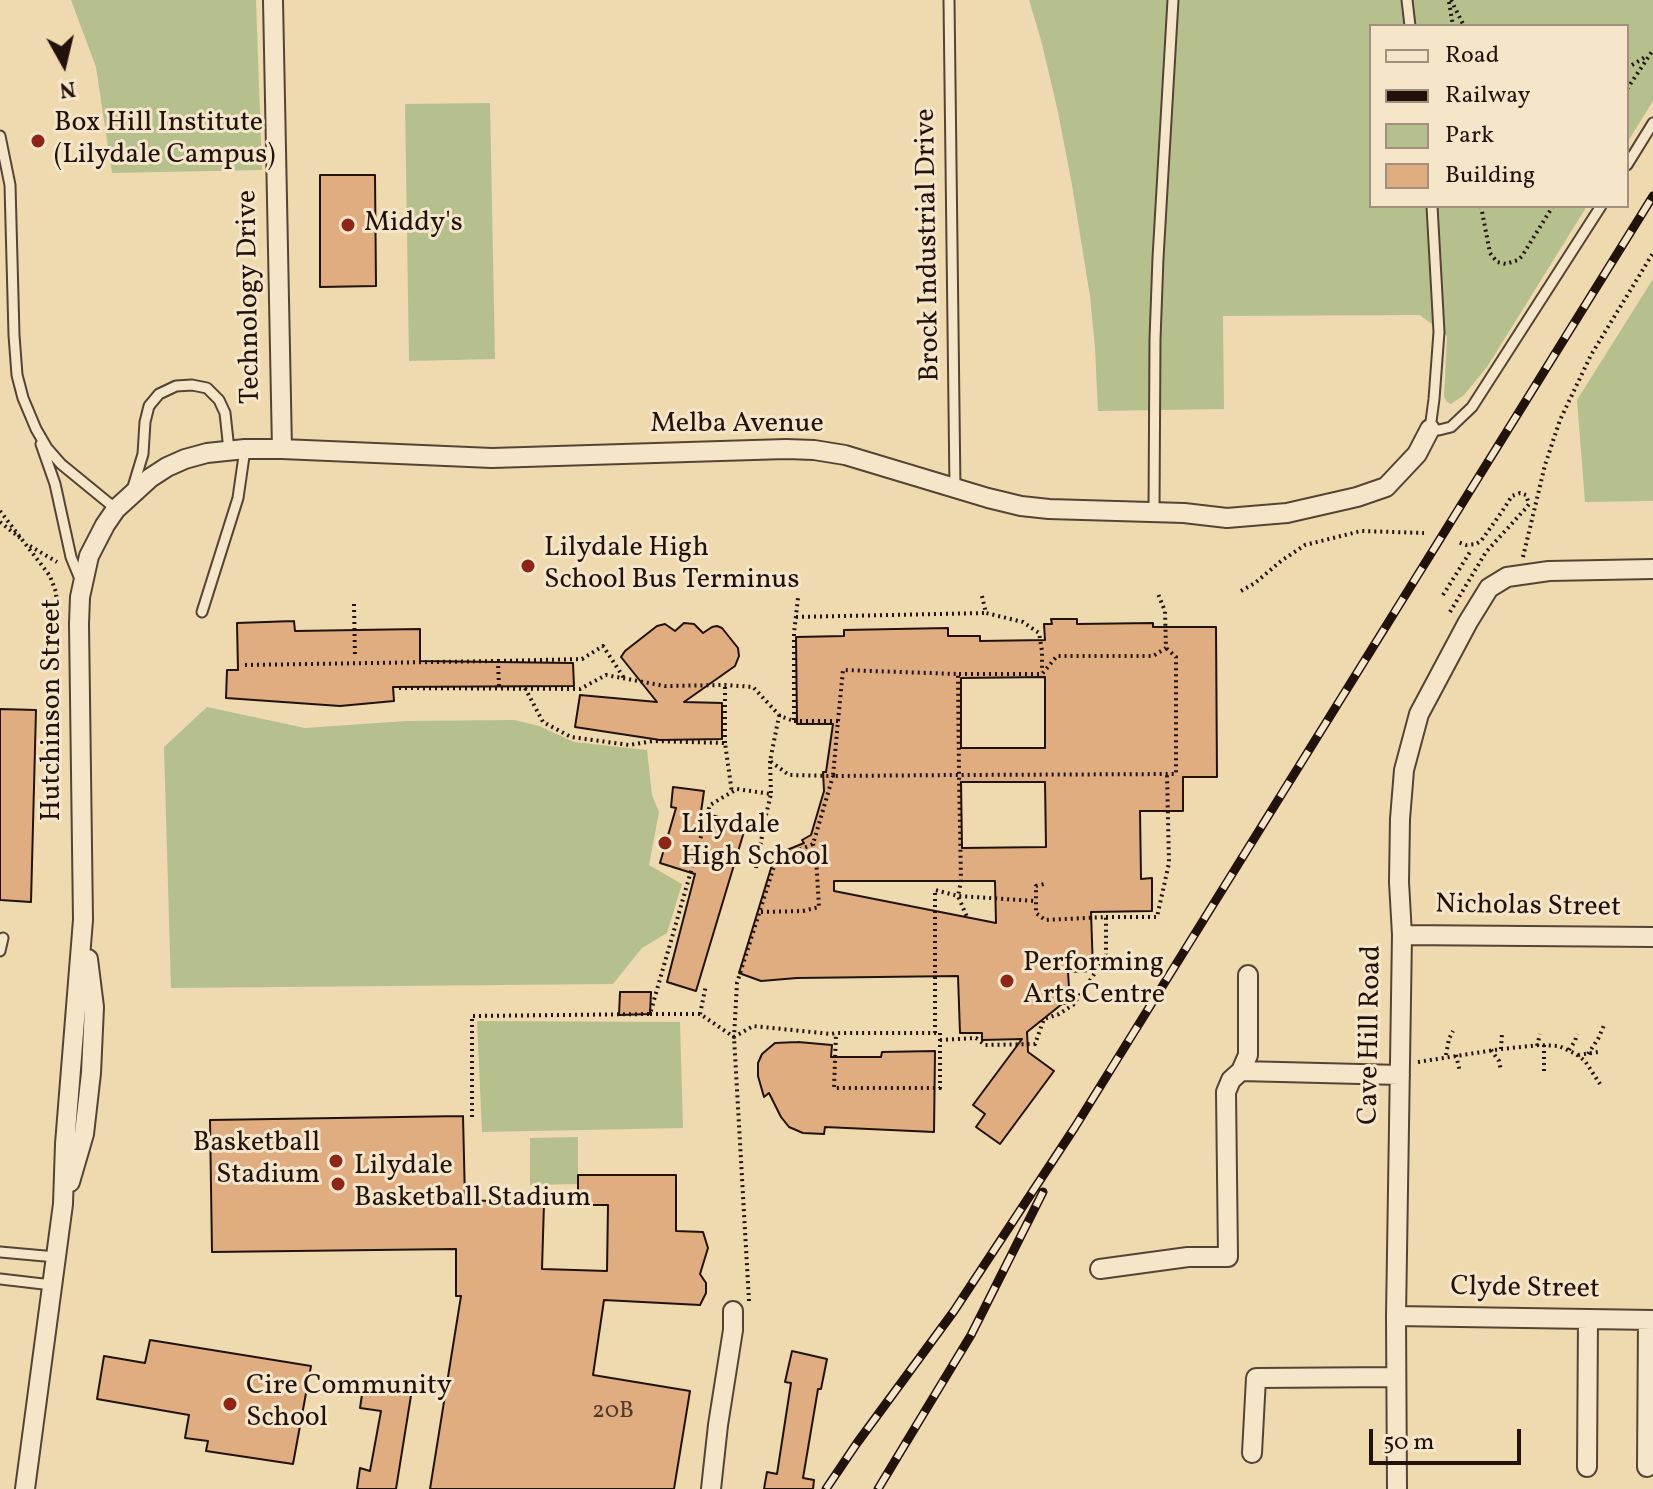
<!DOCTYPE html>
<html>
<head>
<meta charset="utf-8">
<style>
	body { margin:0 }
	#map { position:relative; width:1653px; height:1489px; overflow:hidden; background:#efd9ae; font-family:Vollkorn,serif }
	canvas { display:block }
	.legend { position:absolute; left:1369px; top:24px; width:260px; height:184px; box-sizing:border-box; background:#f5e6ca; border:2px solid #a0917e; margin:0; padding:10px 14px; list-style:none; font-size:24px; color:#21120c }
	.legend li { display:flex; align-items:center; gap:16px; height:40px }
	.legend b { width:40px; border:2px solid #a0917e }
	.north { position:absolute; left:24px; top:24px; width:80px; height:80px; -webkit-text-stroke:6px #f5e6ca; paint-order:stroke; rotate:172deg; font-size:22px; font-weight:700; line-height:32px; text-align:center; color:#21120c }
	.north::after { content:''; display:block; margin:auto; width:28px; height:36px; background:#21120c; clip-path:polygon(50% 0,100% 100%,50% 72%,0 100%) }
	.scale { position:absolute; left:1369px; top:1429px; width:152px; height:36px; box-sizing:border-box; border:4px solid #21120c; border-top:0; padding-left:10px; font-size:24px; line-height:28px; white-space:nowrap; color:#21120c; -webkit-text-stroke:6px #f5e6ca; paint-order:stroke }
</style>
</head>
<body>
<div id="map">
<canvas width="1653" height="1489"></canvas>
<ul class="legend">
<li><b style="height:10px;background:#f5e6ca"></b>Road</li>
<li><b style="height:10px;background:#21120c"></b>Railway</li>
<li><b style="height:22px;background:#b6c08c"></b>Park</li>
<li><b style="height:22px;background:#e0ad80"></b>Building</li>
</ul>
<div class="north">N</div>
<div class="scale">50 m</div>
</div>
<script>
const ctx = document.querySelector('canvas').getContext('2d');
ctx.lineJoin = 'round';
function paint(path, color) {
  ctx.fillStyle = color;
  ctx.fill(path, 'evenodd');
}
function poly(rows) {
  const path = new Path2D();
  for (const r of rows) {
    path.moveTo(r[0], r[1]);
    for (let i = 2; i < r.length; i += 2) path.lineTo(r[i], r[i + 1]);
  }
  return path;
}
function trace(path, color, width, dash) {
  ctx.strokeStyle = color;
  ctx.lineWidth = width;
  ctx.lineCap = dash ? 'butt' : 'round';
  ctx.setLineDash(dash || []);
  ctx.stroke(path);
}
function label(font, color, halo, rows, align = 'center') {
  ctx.font = font + ' Vollkorn,serif';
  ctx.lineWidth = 6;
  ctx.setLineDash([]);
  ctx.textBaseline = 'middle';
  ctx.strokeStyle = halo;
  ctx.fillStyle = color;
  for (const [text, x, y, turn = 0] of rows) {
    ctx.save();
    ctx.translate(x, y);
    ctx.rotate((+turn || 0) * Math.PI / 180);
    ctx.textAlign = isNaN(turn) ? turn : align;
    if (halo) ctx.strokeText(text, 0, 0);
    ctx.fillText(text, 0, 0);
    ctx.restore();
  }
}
paint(poly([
	[71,0,256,0,262,170,112,173,96,67],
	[1029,0,1653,0,1653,101,1627,143,1627,26,1371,26,1371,206,1587,206,1487,367,1464,395,1451,404,1447,402,1444,397,1447,336,1420,315,1223,316,1224,409,1098,411,1095,348,1090,296,1072,185,1058,112,1041,40],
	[490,103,495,359,409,361,405,104],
	[1653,279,1653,501,1585,502,1577,400],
	[207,707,305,728,406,721,514,720,539,726,574,742,647,750,652,795,659,812,649,865,682,884,667,933,642,948,613,984,171,988,164,747],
	[477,1021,680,1022,683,1128,482,1132],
	[578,1137,578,1184,530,1185,530,1138]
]), '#b6c08c');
const building = poly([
	[320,175,375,175,376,286,320,287,320,175],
	[1051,619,1077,619,1077,624,1153,623,1153,627,1216,627,1217,777,1183,777,1183,811,1140,811,1141,879,1152,878,1152,911,1091,912,1093,971,1068,972,1070,1003,1062,1004,1027,1032,1028,1052,1054,1071,1000,1144,976,1127,985,1114,973,1105,1022,1039,982,1040,982,1033,960,1033,958,976,797,978,761,981,739,973,775,855,804,843,802,840,811,835,824,791,823,772,826,772,833,724,797,724,796,637,844,636,844,630,948,628,948,636,980,636,980,641,1045,640,1044,624,1052,624,1051,619],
	[1045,677,1045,748,961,748,961,678,1045,677],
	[961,782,1045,782,1046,847,962,848,961,782],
	[834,881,995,881,996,923,834,891,834,881],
	[294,621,295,631,420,629,420,661,573,663,574,686,393,687,394,701,340,706,226,698,227,670,238,670,237,623,294,621],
	[684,623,694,624,703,633,712,627,717,626,722,628,738,648,739,656,735,666,684,702,722,703,722,739,660,740,575,727,580,695,657,702,621,657,625,651,657,626,665,624,675,631,684,623],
	[0,709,36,710,31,902,0,900,0,709],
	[673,787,704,791,701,812,746,825,696,991,667,982,695,874,660,863,676,808,671,807,673,787],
	[620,992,651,992,650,1014,619,1015,620,992],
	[798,1042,832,1045,831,1057,881,1057,882,1052,935,1051,934,1132,825,1127,824,1134,803,1133,789,1127,781,1117,769,1093,764,1097,758,1076,758,1063,762,1054,775,1043,798,1042],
	[463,1116,465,1200,544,1203,542,1269,607,1271,608,1205,578,1205,578,1175,676,1175,676,1231,703,1232,708,1248,700,1274,706,1283,706,1293,700,1305,604,1300,593,1375,690,1391,674,1489,430,1489,461,1296,456,1296,456,1249,212,1252,210,1120,463,1116],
	[150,1340,311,1366,293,1464,206,1451,208,1441,185,1438,189,1415,97,1399,104,1356,145,1363,150,1340],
	[792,1351,827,1359,821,1389,818,1389,803,1478,814,1480,813,1489,764,1489,767,1472,777,1474,791,1383,785,1382,792,1351],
	[364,1381,413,1383,396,1489,357,1489,360,1468,370,1471,381,1411,360,1408,364,1381]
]);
paint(building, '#e0ad80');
trace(building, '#21120c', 2);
const lane = poly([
	[949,0,955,489],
	[1407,0,1410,26],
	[0,136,10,185,14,335,17,375,23,398,36,429,47,448,61,464,116,509],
	[1627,165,1653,123],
	[1432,206,1439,332,1434,399,1430,429,1439,430,1451,427,1472,407,1601,206],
	[41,444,55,484,71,557,80,579],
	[133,487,143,454,145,422,149,406,159,394,176,386,192,385,207,388,219,400,225,413,229,450],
	[1154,511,1155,339,1158,258,1173,0],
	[202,612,238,498,245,449],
	[0,951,3,938],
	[0,1252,56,1257],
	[0,1279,52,1285]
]);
const street = poly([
	[273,0,282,449],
	[1402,935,1653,937],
	[1241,1071,1400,1075],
	[70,1182,84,1134,91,1073,94,1007,88,959],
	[1100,1269,1188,1257,1228,1257,1226,1092,1231,1080,1241,1071,1248,1055,1248,975],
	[1396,1316,1653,1320],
	[1252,1453,1256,1378,1396,1377],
	[1587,1467,1588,1319],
	[1647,1467,1648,1320],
	[25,1489,63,1204,65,1144,83,920,79,624,80,597,89,556,105,525,116,509,150,478,167,467,185,459,207,453,245,449,282,449,492,458,786,449,814,450,845,455,988,498,1021,506,1049,509,1184,513,1227,518,1287,513,1357,497,1386,487,1417,454,1430,429],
	[711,1489,718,1425,733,1330,733,1311],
	[1397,1489,1396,1316,1402,935,1399,882,1400,819,1404,770,1419,714,1468,622,1489,588,1507,577,1549,571,1653,569]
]);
trace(lane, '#544434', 13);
trace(street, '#544434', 22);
trace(poly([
	[1451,0,1464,26],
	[1449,2,1453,26],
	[1632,65,1647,56],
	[1627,89,1653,50],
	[1481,206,1490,253,1497,262,1506,264,1518,260,1522,256,1553,206],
	[0,511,50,576,56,592,57,608],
	[0,522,20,538],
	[30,546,57,562],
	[1523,557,1545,465,1560,420,1591,355,1653,253],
	[1241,591,1255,583,1281,561,1305,545,1361,531,1424,533],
	[1443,595,1470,552],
	[982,596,986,613,1023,622,1039,633,1042,651,1042,672],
	[354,604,355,657],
	[1450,612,1486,552,1526,508,1529,504,1526,495,1520,493,1512,496,1501,513,1481,541,1476,544,1466,545,1458,542],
	[796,617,986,613],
	[498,661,582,659,603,646,624,678],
	[245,665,498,661,499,688],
	[959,674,1042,674,1057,656,1153,656,1166,648,1165,611,1158,594],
	[399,688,580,689,606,675,665,686,726,685,753,687,780,716,794,721,794,633,798,598],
	[525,688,543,722,571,737,629,745,653,741,725,743,732,793],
	[794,721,838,721,833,776,959,775,961,881,958,896,967,917],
	[838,721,843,670,958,674,959,775,1176,774,1176,657,1166,648],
	[725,743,725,685],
	[770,761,771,794],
	[761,912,803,911,819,907,816,857,813,844],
	[1106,917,1157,917,1169,863,1167,774],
	[650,1014,700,1014,734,1037,737,983,776,860,813,844,833,776,789,775,770,761,780,711],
	[700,1014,706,985],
	[935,1033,935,890,958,896,1036,901],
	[940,1040,976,1038,985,1045,1035,1044,1044,1019,1059,1014,1073,1005,1106,957,1106,917,1045,920,1036,913,1036,886,1044,884],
	[1544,1045,1544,1073],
	[1537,1046,1540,1034],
	[1501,1049,1502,1033],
	[1491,1050,1499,1061,1501,1071],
	[1569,1050,1575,1041,1577,1034],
	[1588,1054,1598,1039,1605,1023],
	[1446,1055,1449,1039,1453,1031],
	[1456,1055,1460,1072],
	[1578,1055,1598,1052],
	[1418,1062,1501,1049,1540,1045,1559,1046,1576,1054,1585,1061,1600,1084],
	[472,1117,472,1016,650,1014,710,805,737,789,771,794,766,815,756,868],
	[749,1301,734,1037,753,1026,831,1034,836,1033,940,1033,940,1088,834,1088,836,1033]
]), '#21120c', 4, [2, 4]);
trace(lane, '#f5e6ca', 9);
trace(street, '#f5e6ca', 18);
const rail = poly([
	[826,1489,857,1443,954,1311,1075,1127,1653,196],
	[878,1489,971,1335,1043,1192]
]);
trace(rail, '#21120c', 9);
trace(rail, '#f5e6ca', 6, [18]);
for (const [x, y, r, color] of [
	[38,141,8,"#8f2418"],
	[348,225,8,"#8f2418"],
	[528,566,8,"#8f2418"],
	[665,843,8,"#8f2418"],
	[1007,981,8,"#8f2418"],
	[336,1161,8,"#8f2418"],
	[338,1184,8,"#8f2418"],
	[230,1404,8,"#8f2418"]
]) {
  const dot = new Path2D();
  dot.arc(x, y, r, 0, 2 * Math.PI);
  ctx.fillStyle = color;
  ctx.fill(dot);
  trace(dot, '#f5e6ca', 3);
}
label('24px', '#513929', null, [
	["20B",613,1413]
]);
label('28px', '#21120c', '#f5e6ca', [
	["Box Hill Institute",54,125],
	["(Lilydale Campus)",54,157],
	["Middy's",364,225],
	["Lilydale High",544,550],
	["School Bus Terminus",544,582],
	["Lilydale",681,827],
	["High School",681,859],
	["Performing",1023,965],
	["Arts Centre",1023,997],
	["Basketball",320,1145,"right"],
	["Stadium",320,1177,"right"],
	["Lilydale",354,1168],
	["Basketball Stadium",354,1200],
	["Cire Community",246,1388],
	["School",246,1420]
], 'left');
label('28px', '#21120c', '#f5e6ca', [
	["Brock Industrial Drive",930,245,-91],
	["Technology Drive",251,297,-91],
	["Melba Avenue",737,426],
	["Hutchinson Street",54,710,-90],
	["Nicholas Street",1528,908,1],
	["Cave Hill Road",1372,1035,-89],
	["Clyde Street",1525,1290,1]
]);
</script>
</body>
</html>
